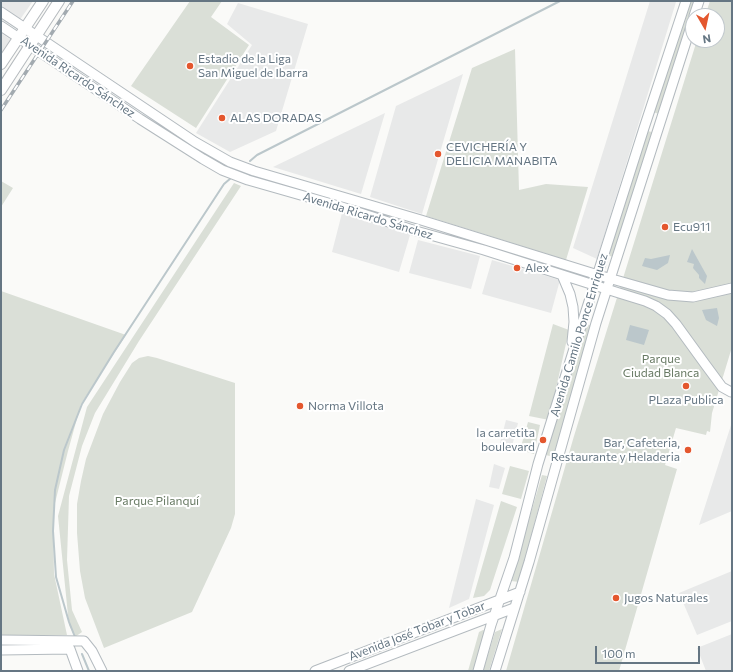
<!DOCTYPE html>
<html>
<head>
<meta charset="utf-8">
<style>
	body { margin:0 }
	#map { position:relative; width:733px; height:672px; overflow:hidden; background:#fafaf8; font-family:Commissioner,sans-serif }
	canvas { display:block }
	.frame { position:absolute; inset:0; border:2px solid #657683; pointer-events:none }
	.north { position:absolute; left:685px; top:8px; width:40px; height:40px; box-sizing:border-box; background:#fff; border:1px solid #c1c8cd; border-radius:50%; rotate:171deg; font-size:11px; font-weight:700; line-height:16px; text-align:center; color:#657683 }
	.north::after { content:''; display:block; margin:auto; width:14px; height:18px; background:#e4572e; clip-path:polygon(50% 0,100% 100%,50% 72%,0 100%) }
	.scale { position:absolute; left:595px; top:646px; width:105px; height:18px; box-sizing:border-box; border:2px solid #657683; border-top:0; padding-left:5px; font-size:12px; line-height:14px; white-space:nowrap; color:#657683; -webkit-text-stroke:3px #fff; paint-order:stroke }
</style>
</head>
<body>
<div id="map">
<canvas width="733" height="672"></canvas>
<div class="frame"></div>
<div class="north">N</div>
<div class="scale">100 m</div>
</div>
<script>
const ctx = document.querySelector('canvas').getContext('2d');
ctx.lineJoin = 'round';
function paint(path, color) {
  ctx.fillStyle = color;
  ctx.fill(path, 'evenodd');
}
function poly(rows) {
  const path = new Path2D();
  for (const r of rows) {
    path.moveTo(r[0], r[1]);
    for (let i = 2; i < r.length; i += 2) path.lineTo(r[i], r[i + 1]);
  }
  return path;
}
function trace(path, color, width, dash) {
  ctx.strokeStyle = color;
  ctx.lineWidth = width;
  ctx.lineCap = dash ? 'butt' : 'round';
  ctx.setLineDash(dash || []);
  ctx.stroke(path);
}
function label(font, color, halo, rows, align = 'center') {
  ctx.font = font + ' Commissioner,sans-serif';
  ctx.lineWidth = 4;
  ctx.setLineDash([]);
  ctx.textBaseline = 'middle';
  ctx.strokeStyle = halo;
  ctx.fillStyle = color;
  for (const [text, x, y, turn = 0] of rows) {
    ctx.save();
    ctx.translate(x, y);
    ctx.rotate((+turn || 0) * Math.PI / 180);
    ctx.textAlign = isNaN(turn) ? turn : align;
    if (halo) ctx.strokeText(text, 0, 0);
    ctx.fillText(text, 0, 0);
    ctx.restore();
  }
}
paint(poly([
	[1,1,33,1,19,21,1,8],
	[650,1,676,2,597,259,573,248],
	[238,3,308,24,276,131,230,152,196,133,252,45,227,24],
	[1,33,11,40,1,55],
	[463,74,422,214,370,197,396,106],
	[385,113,361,194,273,167],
	[342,213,410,235,399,272,332,252],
	[418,240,480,256,471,289,409,273],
	[492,260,560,280,551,313,482,294],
	[506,420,518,423,511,450,499,447],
	[732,422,732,511,699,525],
	[494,464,505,468,499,489,489,487],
	[476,499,494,505,469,599,449,608],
	[732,571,732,621,697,635,679,593],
	[732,634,732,671,706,671,697,648]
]), '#e8e9e9');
paint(poly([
	[190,1,222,1,211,17,249,45,196,128,131,86],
	[688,1,695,1,659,114,653,112],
	[710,1,732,1,732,347,712,413,710,432,707,431,706,435,676,428,665,465,677,469,619,671,506,671,574,436,697,40,717,40,717,16,705,16],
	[515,49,519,190,546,184,588,187,566,260,426,216,472,68],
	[647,131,652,132,613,257,607,255],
	[1,181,13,188,1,207],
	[234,183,241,186,139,341,95,413,82,446,69,496,67,560,72,610,82,632,75,637,69,625,58,516,87,407],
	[1,291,126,335,81,404,68,451,53,511,54,574,67,635,1,635],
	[553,324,569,330,549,420,529,416],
	[586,324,593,326,553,457,546,455],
	[148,356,157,358,235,383,235,514,231,528,192,612,104,648,85,598,80,571,77,533,77,504,81,481,86,459,103,414,120,382,132,363,139,358],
	[528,422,540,425,534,454,520,450],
	[510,466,529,471,521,499,502,494],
	[542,475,547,476,519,582,511,581],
	[501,501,517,507,490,590,484,596,473,598],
	[502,629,489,671,483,671,495,632],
	[483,630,487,631,475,671,468,671,479,632]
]), '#dadfd7');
paint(poly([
	[692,249,707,276,705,284,699,278,699,275,693,268,694,264,687,262],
	[670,255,668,263,657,270,642,266,645,258,651,259],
	[717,308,719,318,717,326,706,320,702,310],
	[630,325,649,330,644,345,626,340]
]), '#bbc7cb');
trace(poly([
	[250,161,257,155,560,1],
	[75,637,69,622,56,577,53,531,55,490,64,450,82,404,114,352,224,184,231,178],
	[82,654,89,671]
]), '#bbc7cb', 2);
const secondary = poly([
	[1,12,195,142,230,162,254,171,421,220,598,275,668,295,693,297,732,288],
	[694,16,699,1],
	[1,26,140,119,203,159,222,170,248,180,339,206,416,231,484,250,619,293,645,301,656,306,667,314,676,324,705,364,722,387,731,392],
	[562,275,570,294,573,307,574,322,572,342],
	[1,640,84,641,92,651,102,671],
	[1,650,70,649,78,671],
	[315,671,520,592],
	[349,671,514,608],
	[478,671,491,625,514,558,538,464,572,355,644,128,686,1],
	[495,671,529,562,596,323,693,20]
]);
const primary = poly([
	[1,64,43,1],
	[1,90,59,1]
]);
trace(secondary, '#b3babf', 11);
trace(primary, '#b5babe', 12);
trace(secondary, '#fff', 9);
trace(primary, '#fff', 10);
const rail = poly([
	[1,110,73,1]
]);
trace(rail, '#a2aab0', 3.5);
trace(rail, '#fff', 2, [6]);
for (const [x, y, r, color] of [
	[190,66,4,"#e4572e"],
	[222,118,4,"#e4572e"],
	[438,154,4,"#e4572e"],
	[665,227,4,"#e4572e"],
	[517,268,4,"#e4572e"],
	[686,386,4,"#e4572e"],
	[300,406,4,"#e4572e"],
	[543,440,4,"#e4572e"],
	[688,450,4,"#e4572e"],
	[616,598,4,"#e4572e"]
]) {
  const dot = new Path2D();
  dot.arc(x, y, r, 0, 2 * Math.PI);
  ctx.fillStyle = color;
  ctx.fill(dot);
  trace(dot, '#fff', 1.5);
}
label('12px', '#657683', '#fff', [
	["Estadio de la Liga",198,59],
	["San Miguel de Ibarra",198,73],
	["ALAS DORADAS",230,118],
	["CEVICHERÍA Y",446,147],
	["DELICIA MANABITA",446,161],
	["Ecu911",673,227],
	["Alex",525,268],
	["PLaza Publica",686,400,"center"],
	["Norma Villota",308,406],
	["la carretita",535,433,"right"],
	["boulevard",535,447,"right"],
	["Bar, Cafeteria,",680,443,"right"],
	["Restaurante y Heladeria",680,457,"right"],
	["Jugos Naturales",624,598]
], 'left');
label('12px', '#657683', '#fff', [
	["Avenida Ricardo Sánchez",78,77,34],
	["Avenida Ricardo Sánchez",368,216,17],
	["Avenida Camilo Ponce Enriquez",579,335,-73],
	["Avenida José Tobar y Tobar",417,631,-21]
]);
label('12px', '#687a64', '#fff', [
	["Parque",661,359],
	["Ciudad Blanca",661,373],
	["Parque Pilanquí",157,501]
]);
</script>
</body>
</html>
